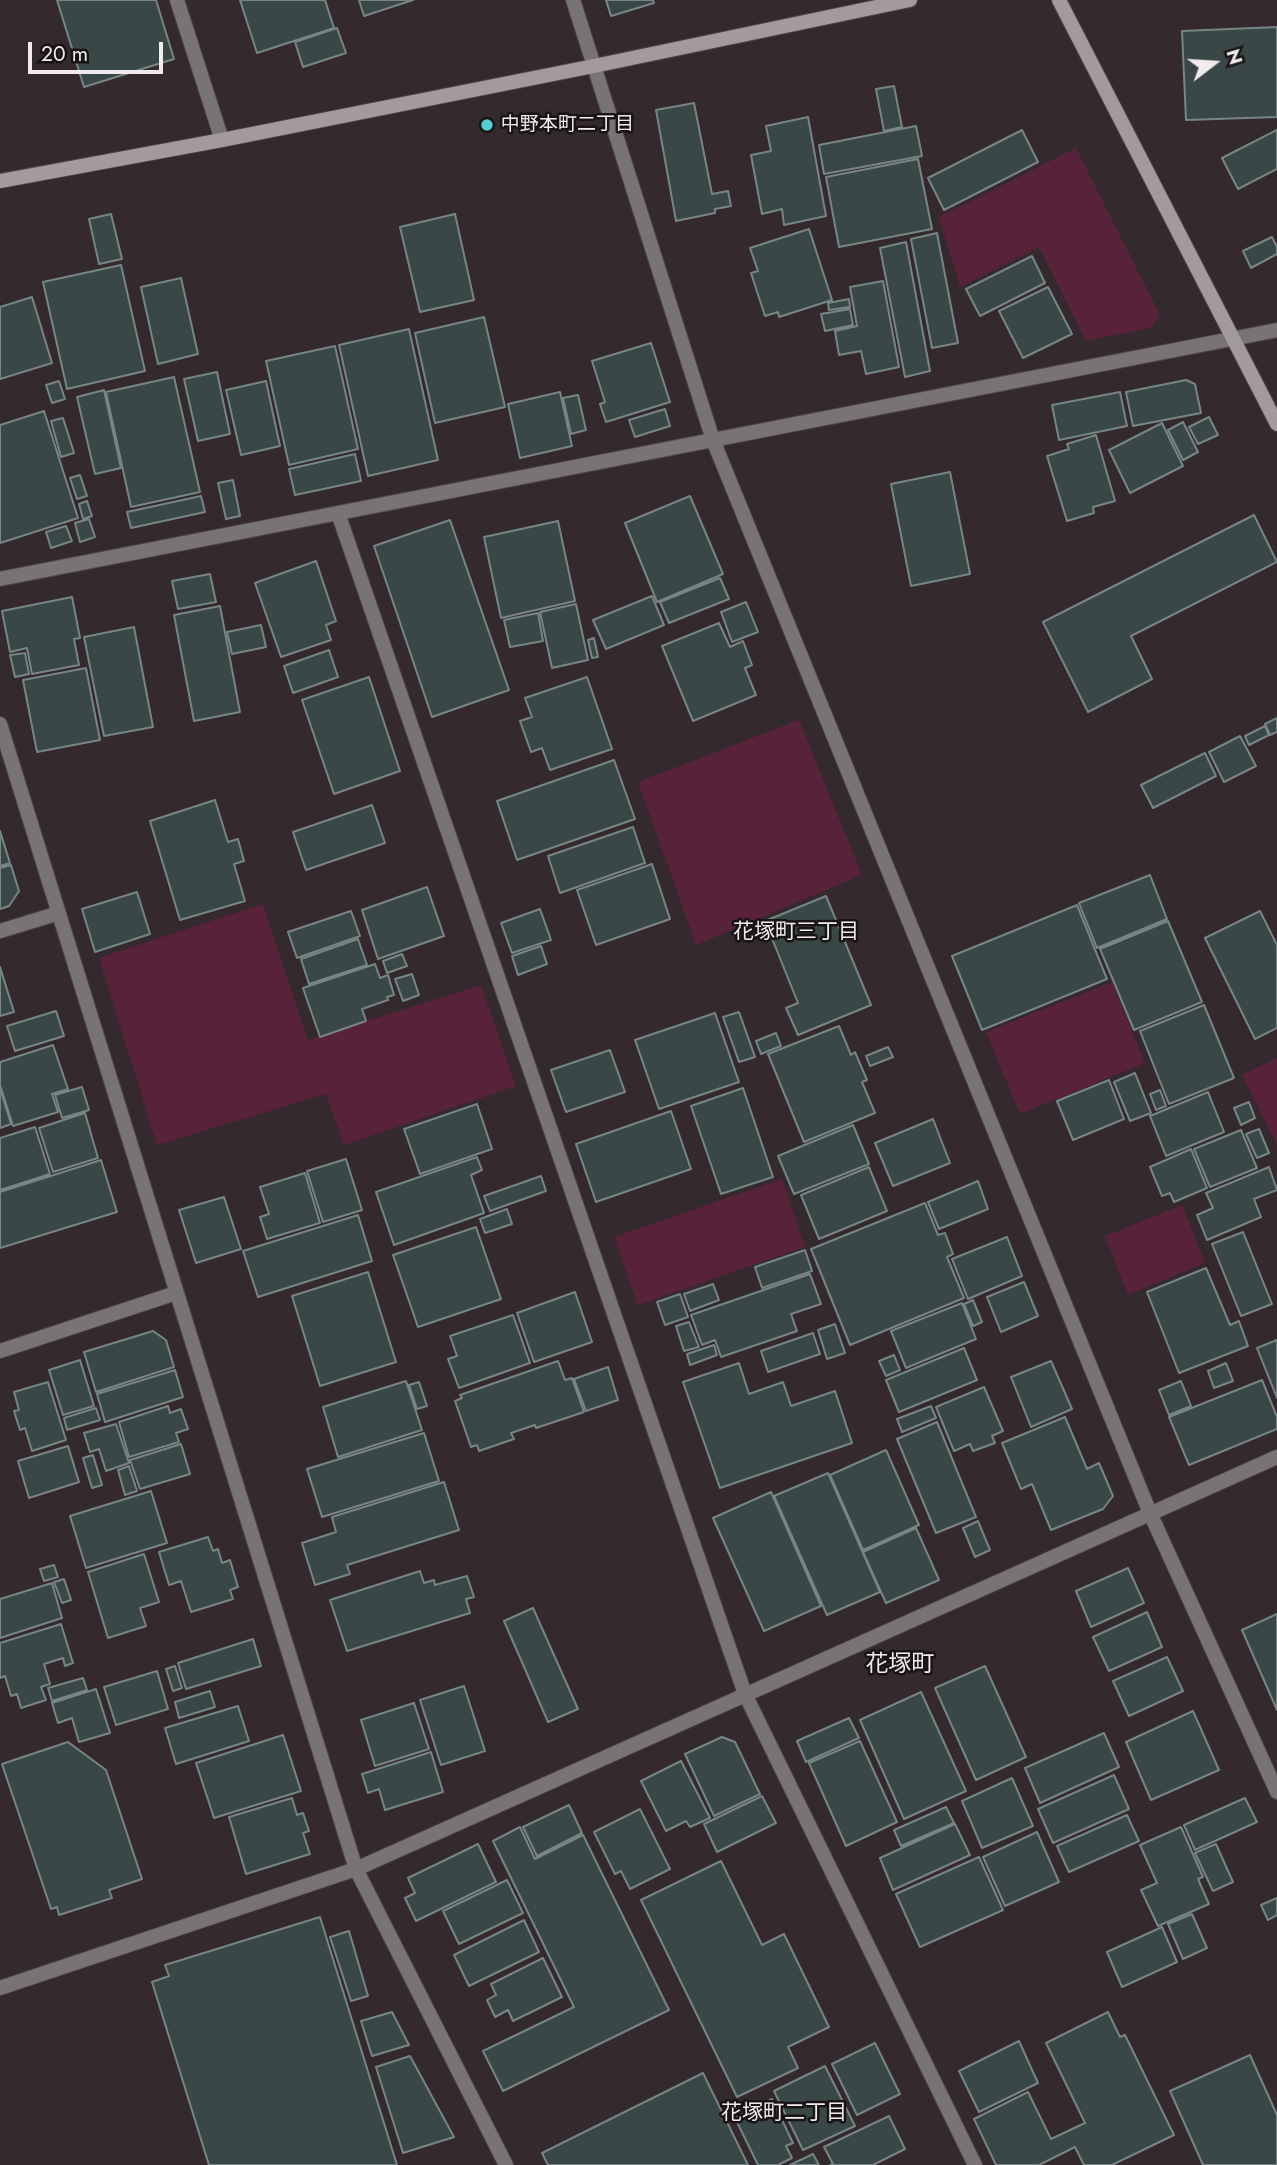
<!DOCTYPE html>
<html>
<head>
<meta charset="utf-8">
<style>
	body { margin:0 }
	#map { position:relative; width:1277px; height:2165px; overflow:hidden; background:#34292d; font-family:Jost,sans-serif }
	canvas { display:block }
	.north { position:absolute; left:1179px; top:28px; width:70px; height:70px; -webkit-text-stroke:5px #181415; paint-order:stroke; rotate:73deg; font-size:19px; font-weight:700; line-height:28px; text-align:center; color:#f2ebed }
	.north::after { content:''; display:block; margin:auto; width:24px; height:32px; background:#f2ebed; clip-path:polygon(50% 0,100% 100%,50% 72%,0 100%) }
	.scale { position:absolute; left:28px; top:42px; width:135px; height:32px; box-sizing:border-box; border:4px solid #f2ebed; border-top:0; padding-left:9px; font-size:21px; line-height:24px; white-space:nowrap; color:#f2ebed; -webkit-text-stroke:5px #181415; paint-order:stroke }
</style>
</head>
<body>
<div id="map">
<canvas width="1277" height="2165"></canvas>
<div class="north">N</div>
<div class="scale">20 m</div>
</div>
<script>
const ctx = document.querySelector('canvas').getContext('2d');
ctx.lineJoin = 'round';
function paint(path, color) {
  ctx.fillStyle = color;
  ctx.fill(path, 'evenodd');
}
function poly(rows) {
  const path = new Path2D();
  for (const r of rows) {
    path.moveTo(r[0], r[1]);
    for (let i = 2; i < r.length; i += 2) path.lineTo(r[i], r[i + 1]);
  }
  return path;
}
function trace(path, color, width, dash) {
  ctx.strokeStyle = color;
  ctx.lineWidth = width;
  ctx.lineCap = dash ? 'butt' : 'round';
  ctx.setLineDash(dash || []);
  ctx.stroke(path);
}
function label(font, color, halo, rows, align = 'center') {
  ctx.font = font + ' Jost,"Noto Sans JP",sans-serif';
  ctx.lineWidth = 5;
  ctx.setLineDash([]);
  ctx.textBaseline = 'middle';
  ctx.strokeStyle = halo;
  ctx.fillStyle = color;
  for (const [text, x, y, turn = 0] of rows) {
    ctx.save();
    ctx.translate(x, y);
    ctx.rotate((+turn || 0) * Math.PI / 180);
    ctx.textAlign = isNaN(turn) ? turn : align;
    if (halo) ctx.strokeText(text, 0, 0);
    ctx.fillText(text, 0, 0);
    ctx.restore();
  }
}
paint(poly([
	[1076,148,1160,315,1151,328,1086,341,1039,247,960,287,939,217],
	[799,720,862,875,696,945,638,782],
	[263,904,308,1040,481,985,516,1086,344,1145,326,1094,157,1145,99,958],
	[1112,982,1145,1063,1020,1114,986,1032],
	[1277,1058,1277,1145,1242,1075],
	[782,1179,805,1247,638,1305,614,1237],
	[1182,1205,1205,1263,1128,1295,1105,1236]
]), '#59223b');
const building = poly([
	[57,0,156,0,174,59,84,87,57,0],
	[240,0,325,0,334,28,257,53,240,0],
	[359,0,413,0,364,16,359,0],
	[606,0,653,0,654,3,611,16,606,0],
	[1277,27,1277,117,1186,120,1182,31,1277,27],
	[337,28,346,53,303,67,295,42,337,28],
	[894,86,902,127,884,131,876,89,894,86],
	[694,103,712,194,728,191,731,206,715,209,715,213,676,221,656,110,694,103],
	[808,117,826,216,784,225,782,209,762,214,751,155,771,151,766,126,808,117],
	[916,126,922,156,824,174,819,145,916,126],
	[1022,130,1038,162,944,210,928,178,1022,130],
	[1277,130,1277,169,1238,189,1222,158,1277,130],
	[918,159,932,229,839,247,826,177,918,159],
	[111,214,122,259,99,264,89,219,111,214],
	[455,214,474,300,420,312,400,227,455,214],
	[809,229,832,300,779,317,778,312,765,316,751,273,758,271,750,248,809,229],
	[937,233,958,343,932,348,911,239,937,233],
	[1272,237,1277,247,1277,254,1251,268,1243,251,1272,237],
	[906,242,930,371,905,377,880,248,906,242],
	[1032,256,1045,283,980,316,966,289,1032,256],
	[121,265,145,371,67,389,43,282,121,265],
	[181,278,198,354,158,364,141,287,181,278],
	[883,281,899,367,866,374,861,351,839,355,835,331,857,326,850,287,883,281],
	[1048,287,1072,334,1023,358,999,311,1048,287],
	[32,297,52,363,0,379,0,307,32,297],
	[849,299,850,307,829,310,828,303,849,299],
	[850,309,853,325,825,331,821,314,850,309],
	[484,317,505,407,435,423,415,333,484,317],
	[409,329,438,460,368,476,339,345,409,329],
	[651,343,670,402,606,422,600,404,605,402,592,361,651,343],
	[335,346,358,449,289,465,266,361,335,346],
	[217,372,230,434,198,441,184,379,217,372],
	[174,377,200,492,131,507,106,392,174,377],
	[1186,380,1195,384,1201,413,1133,426,1126,392,1186,380],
	[59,381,65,399,52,403,46,385,59,381],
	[266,381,280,446,241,455,226,390,266,381],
	[104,390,121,468,95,474,77,397,104,390],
	[560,392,572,446,520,458,508,404,560,392],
	[1120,392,1127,426,1059,440,1052,405,1120,392],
	[578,395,586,430,571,434,563,398,578,395],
	[665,409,670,426,635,437,629,420,665,409],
	[44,411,78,518,0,543,0,425,44,411],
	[1209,417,1218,435,1198,444,1189,427,1209,417],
	[63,418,74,453,61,457,51,421,63,418],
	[1183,422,1198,452,1183,460,1168,430,1183,422],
	[1162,423,1183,466,1130,493,1109,450,1162,423],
	[1096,435,1115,501,1093,507,1094,513,1067,521,1047,456,1069,449,1067,444,1096,435],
	[355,454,361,481,295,495,289,469,355,454],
	[950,472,970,574,911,586,891,484,950,472],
	[80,475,87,496,77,499,70,478,80,475],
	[233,480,240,516,226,519,218,483,233,480],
	[201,496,205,512,131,528,127,512,201,496],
	[690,496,723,574,657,602,625,523,690,496],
	[87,501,92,516,83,519,79,504,87,501],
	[1254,515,1277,562,1131,636,1152,679,1088,712,1043,622,1254,515],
	[89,519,95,537,80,542,75,523,89,519],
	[450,520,509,690,432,717,374,546,450,520],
	[558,521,575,601,501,618,484,537,558,521],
	[66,526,72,541,51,548,46,532,66,526],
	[316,561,336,621,326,625,331,640,281,657,255,583,316,561],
	[210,574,216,602,178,609,172,581,210,574],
	[720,578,729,599,669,623,660,602,720,578],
	[652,596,664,625,606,649,593,620,652,596],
	[72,597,80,638,74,639,79,665,32,674,27,648,10,652,2,611,72,597],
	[746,602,758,632,732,642,721,612,746,602],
	[576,604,588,660,552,668,540,612,576,604],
	[220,606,240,712,194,721,174,615,220,606],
	[538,613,543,641,510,647,504,620,538,613],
	[719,623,730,647,743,641,752,665,745,668,756,695,693,721,662,646,719,623],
	[261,625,266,647,232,654,227,632,261,625],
	[134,627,153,727,104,736,84,637,134,627],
	[594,638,598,657,592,658,588,640,594,638],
	[329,650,338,677,293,693,284,666,329,650],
	[25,653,29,674,15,677,10,655,25,653],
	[86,668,100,740,37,752,23,680,86,668],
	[369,677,400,771,334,794,302,700,369,677],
	[587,677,612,749,550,770,542,748,531,752,520,721,532,717,525,698,587,677],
	[1277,718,1277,732,1270,735,1265,724,1277,718],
	[1265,726,1269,735,1249,745,1245,736,1265,726],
	[1240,736,1256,766,1224,782,1209,752,1240,736],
	[1205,753,1216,776,1153,808,1141,785,1205,753],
	[614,760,635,819,517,860,497,801,614,760],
	[215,800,228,842,238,839,244,861,234,864,245,901,180,920,150,821,215,800],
	[372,805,385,843,306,870,293,832,372,805],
	[633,827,645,863,560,893,548,856,633,827],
	[0,831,10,863,0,866,0,831],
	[652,864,670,919,596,945,577,890,652,864],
	[11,865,19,891,9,906,0,909,0,868,11,865],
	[1150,875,1167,919,1097,948,1079,903,1150,875],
	[427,887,444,936,378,959,362,910,427,887],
	[137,892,150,934,95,952,82,909,137,892],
	[826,896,871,1005,798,1035,786,1008,798,1003,765,921,826,896],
	[1077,905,1107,979,982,1030,952,956,1077,905],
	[540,909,551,940,512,953,501,923,540,909],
	[351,911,360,936,297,958,288,932,351,911],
	[1260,911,1277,945,1277,1028,1255,1039,1205,938,1260,911],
	[1168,921,1202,1002,1134,1030,1100,949,1168,921],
	[358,939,367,965,309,984,301,959,358,939],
	[541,946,547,964,518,975,512,956,541,946],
	[402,954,407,966,387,973,383,961,402,954],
	[375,964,380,978,388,975,394,995,387,997,388,1000,362,1009,366,1021,320,1037,303,988,375,964],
	[0,967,14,1012,0,1016,0,967],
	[412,974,419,995,403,1001,395,979,412,974],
	[1204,1005,1234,1078,1169,1104,1140,1031,1204,1005],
	[56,1011,64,1036,15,1051,7,1026,56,1011],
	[739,1012,755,1057,739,1062,723,1017,739,1012],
	[715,1013,739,1082,659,1109,635,1040,715,1013],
	[839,1026,851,1055,855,1052,867,1080,862,1082,875,1113,804,1142,768,1054,839,1026],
	[776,1033,781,1046,761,1054,756,1041,776,1033],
	[53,1045,68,1089,52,1094,58,1112,13,1126,0,1085,0,1062,53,1045],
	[888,1047,893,1057,870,1066,866,1056,888,1047],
	[610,1050,625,1092,566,1112,551,1070,610,1050],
	[1135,1073,1151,1113,1130,1121,1114,1082,1135,1073],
	[1109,1080,1124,1119,1073,1140,1057,1101,1109,1080],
	[82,1087,89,1110,62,1118,55,1095,82,1087],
	[0,1088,11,1124,0,1128,0,1088],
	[743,1088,773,1177,721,1194,691,1106,743,1088],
	[1160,1090,1166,1106,1156,1110,1150,1094,1160,1090],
	[1208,1092,1224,1132,1166,1156,1150,1116,1208,1092],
	[1249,1102,1255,1118,1241,1125,1234,1108,1249,1102],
	[477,1104,492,1149,420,1174,404,1129,477,1104],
	[671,1111,691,1169,596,1202,576,1144,671,1111],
	[85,1113,98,1158,53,1172,39,1128,85,1113],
	[933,1119,950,1163,893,1186,875,1143,933,1119],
	[853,1125,869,1164,794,1194,778,1156,853,1125],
	[35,1127,50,1174,0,1190,0,1138,35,1127],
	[1259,1129,1269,1153,1257,1158,1246,1134,1259,1129],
	[1241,1130,1257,1168,1210,1187,1194,1149,1241,1130],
	[1191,1149,1207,1188,1174,1202,1170,1193,1162,1196,1150,1167,1191,1149],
	[477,1157,482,1170,471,1175,484,1213,394,1245,376,1192,477,1157],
	[346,1159,362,1210,323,1222,307,1171,346,1159],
	[101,1160,117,1212,0,1248,0,1192,101,1160],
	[869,1167,887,1211,819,1239,801,1195,869,1167],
	[1269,1167,1277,1190,1254,1199,1261,1217,1207,1240,1197,1215,1213,1208,1206,1193,1269,1167],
	[305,1173,320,1223,267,1239,260,1217,269,1214,260,1187,305,1173],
	[541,1176,546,1191,490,1211,484,1196,541,1176],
	[978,1181,988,1209,939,1229,928,1202,978,1181],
	[224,1197,241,1249,196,1263,179,1210,224,1197],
	[925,1203,938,1235,945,1233,953,1254,947,1257,964,1298,850,1345,811,1249,925,1203],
	[507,1209,512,1224,485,1233,480,1219,507,1209],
	[358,1215,372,1261,258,1297,243,1251,358,1215],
	[476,1227,501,1299,418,1327,393,1255,476,1227],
	[1243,1232,1272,1304,1241,1316,1212,1244,1243,1232],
	[1007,1237,1022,1276,968,1299,952,1259,1007,1237],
	[805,1250,812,1271,762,1288,755,1267,805,1250],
	[1206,1268,1230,1325,1239,1321,1248,1346,1179,1373,1147,1292,1206,1268],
	[368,1272,396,1362,320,1386,292,1296,368,1272],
	[810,1274,821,1304,791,1314,797,1331,721,1357,715,1340,702,1345,691,1315,810,1274],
	[1024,1282,1038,1316,1001,1332,987,1297,1024,1282],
	[713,1284,719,1300,690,1311,684,1294,713,1284],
	[575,1292,592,1342,534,1362,517,1313,575,1292],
	[680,1294,688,1317,665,1325,657,1302,680,1294],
	[973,1300,982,1322,973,1326,964,1304,973,1300],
	[962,1303,976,1339,906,1368,891,1331,962,1303],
	[513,1315,530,1363,459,1388,448,1359,457,1356,450,1336,513,1315],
	[689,1322,699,1347,684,1351,676,1326,689,1322],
	[835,1324,845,1353,827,1359,818,1330,835,1324],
	[153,1331,166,1340,174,1367,96,1392,84,1352,153,1331],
	[813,1333,820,1354,768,1372,761,1351,813,1333],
	[1277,1340,1277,1398,1257,1348,1277,1340],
	[714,1345,717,1355,690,1365,687,1354,714,1345],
	[964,1348,977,1380,899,1412,886,1380,964,1348],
	[894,1355,900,1370,886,1376,879,1361,894,1355],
	[80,1360,94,1406,63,1415,49,1370,80,1360],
	[558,1361,565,1380,572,1378,584,1412,536,1428,535,1425,511,1433,514,1439,479,1451,477,1445,471,1447,455,1401,462,1398,460,1395,558,1361],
	[1051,1361,1072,1409,1031,1427,1011,1377,1051,1361],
	[739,1363,749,1394,783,1382,791,1406,835,1391,852,1443,720,1488,683,1382,739,1363],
	[1226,1363,1233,1381,1214,1388,1208,1371,1226,1363],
	[608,1367,618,1400,586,1411,574,1379,608,1367],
	[175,1370,183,1397,105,1422,97,1394,175,1370],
	[1262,1380,1277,1417,1277,1429,1189,1465,1169,1417,1262,1380],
	[406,1381,422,1430,338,1457,323,1407,406,1381],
	[1181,1381,1191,1406,1169,1415,1159,1390,1181,1381],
	[48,1382,66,1440,32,1451,25,1428,20,1430,14,1411,19,1410,14,1392,48,1382],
	[419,1382,427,1406,417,1409,409,1385,419,1382],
	[984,1387,1003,1431,992,1436,995,1443,973,1451,970,1444,954,1451,936,1407,984,1387],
	[168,1406,170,1413,181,1409,188,1429,176,1433,179,1442,129,1457,119,1422,168,1406],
	[931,1406,936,1418,902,1432,897,1419,931,1406],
	[96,1408,100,1420,67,1430,64,1418,96,1408],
	[1065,1417,1087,1469,1099,1463,1113,1496,1103,1509,1051,1530,1032,1484,1021,1489,1002,1443,1065,1417],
	[937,1422,976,1517,936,1533,897,1439,937,1422],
	[116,1424,129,1463,106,1471,99,1449,90,1452,84,1433,116,1424],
	[424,1433,439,1481,322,1517,307,1469,424,1433],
	[181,1444,190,1474,140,1489,130,1460,181,1444],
	[68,1446,79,1482,29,1498,18,1461,68,1446],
	[886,1450,919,1525,863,1550,830,1475,886,1450],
	[93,1455,102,1485,92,1488,83,1458,93,1455],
	[129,1466,137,1491,125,1495,118,1470,129,1466],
	[828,1473,880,1592,827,1615,774,1496,828,1473],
	[444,1482,459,1530,347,1565,350,1574,315,1585,302,1543,336,1532,332,1517,444,1482],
	[151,1491,167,1543,86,1568,70,1516,151,1491],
	[771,1492,821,1606,764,1631,713,1518,771,1492],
	[978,1521,990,1550,975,1557,963,1528,978,1521],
	[916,1528,939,1580,886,1603,863,1552,916,1528],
	[208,1537,213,1551,218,1549,222,1563,230,1560,238,1587,230,1590,233,1599,191,1612,181,1581,169,1585,159,1552,208,1537],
	[144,1554,159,1602,140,1608,146,1626,108,1638,88,1572,144,1554],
	[54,1565,58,1577,44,1581,40,1569,54,1565],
	[1128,1568,1144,1603,1091,1627,1076,1591,1128,1568],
	[420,1571,424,1583,434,1580,435,1585,467,1576,474,1597,466,1599,470,1613,347,1651,330,1600,420,1571],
	[64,1579,71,1600,62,1603,54,1582,64,1579],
	[52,1583,62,1618,0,1638,0,1599,52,1583],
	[533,1608,578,1709,548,1722,504,1621,533,1608],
	[1147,1612,1162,1647,1109,1671,1093,1637,1147,1612],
	[1277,1614,1277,1710,1242,1630,1277,1614],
	[61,1624,73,1663,65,1666,63,1658,44,1664,50,1684,41,1687,46,1700,21,1708,17,1694,11,1696,5,1676,0,1678,0,1643,61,1624],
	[253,1639,261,1666,186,1689,178,1663,253,1639],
	[1167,1657,1183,1691,1129,1716,1113,1681,1167,1657],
	[175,1666,182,1688,173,1691,166,1669,175,1666],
	[985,1666,1026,1757,976,1780,935,1688,985,1666],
	[157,1671,168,1709,116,1725,104,1687,157,1671],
	[83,1678,87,1690,52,1701,48,1688,83,1678],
	[464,1686,485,1751,441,1765,420,1700,464,1686],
	[96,1689,110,1733,79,1742,72,1718,58,1723,52,1703,96,1689],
	[210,1691,215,1707,179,1718,175,1702,210,1691],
	[921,1692,966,1791,904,1819,860,1720,921,1692],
	[414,1703,429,1749,375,1766,361,1720,414,1703],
	[238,1706,249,1741,176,1764,165,1728,238,1706],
	[1193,1711,1219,1770,1151,1800,1126,1742,1193,1711],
	[849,1718,859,1738,806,1762,797,1741,849,1718],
	[1104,1733,1119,1767,1040,1803,1025,1768,1104,1733],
	[283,1735,301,1791,214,1818,196,1763,283,1735],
	[722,1737,735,1742,760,1794,714,1816,685,1754,722,1737],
	[860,1741,897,1822,846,1846,809,1763,860,1741],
	[68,1742,106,1770,142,1879,109,1890,112,1898,59,1915,57,1907,51,1909,2,1764,68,1742],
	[431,1752,443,1792,385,1810,379,1789,368,1793,362,1774,431,1752],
	[681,1761,710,1818,690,1827,686,1821,666,1831,641,1781,681,1761],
	[1114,1775,1129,1809,1053,1843,1038,1809,1114,1775],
	[1012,1778,1033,1826,982,1848,962,1801,1012,1778],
	[762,1796,776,1823,717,1852,704,1824,762,1796],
	[292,1798,297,1815,303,1813,309,1831,303,1833,310,1854,246,1874,229,1817,292,1798],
	[1245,1798,1257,1822,1195,1850,1184,1825,1245,1798],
	[569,1805,582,1833,537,1856,523,1827,569,1805],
	[946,1807,954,1823,901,1846,894,1830,946,1807],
	[640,1809,670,1869,630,1889,621,1871,615,1874,594,1832,640,1809],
	[1127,1815,1139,1841,1069,1872,1057,1846,1127,1815],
	[955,1824,970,1855,893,1890,880,1858,955,1824],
	[520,1827,535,1859,583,1835,669,2010,503,2091,483,2051,574,2007,493,1841,520,1827],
	[1181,1827,1203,1877,1198,1879,1209,1904,1158,1926,1141,1890,1157,1883,1140,1845,1181,1827],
	[1037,1832,1059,1882,1005,1906,983,1857,1037,1832],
	[478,1844,496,1882,416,1921,405,1898,415,1893,408,1878,478,1844],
	[1216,1844,1233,1882,1213,1891,1195,1853,1216,1844],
	[979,1857,1003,1910,920,1947,896,1894,979,1857],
	[721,1861,762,1945,784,1934,829,2027,788,2047,798,2068,737,2097,641,1900,721,1861],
	[507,1880,523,1913,459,1944,443,1911,507,1880],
	[1277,1898,1277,1915,1268,1920,1261,1905,1277,1898],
	[1192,1914,1207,1948,1183,1959,1168,1924,1192,1914],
	[320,1917,397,2165,209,2165,152,1982,169,1976,165,1965,320,1917],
	[524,1920,539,1952,469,1986,454,1955,524,1920],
	[1162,1927,1177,1962,1122,1987,1107,1952,1162,1927],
	[349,1931,368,1996,351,2001,330,1937,349,1931],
	[543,1958,562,1997,513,2021,508,2010,495,2017,487,2000,496,1995,491,1984,543,1958],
	[392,2012,409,2045,372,2056,361,2021,392,2012],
	[1108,2012,1120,2037,1125,2035,1174,2135,1112,2165,1084,2165,1075,2147,1039,2165,996,2165,974,2119,1028,2092,1051,2139,1085,2123,1046,2043,1108,2012],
	[1019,2041,1038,2083,979,2112,959,2071,1019,2041],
	[875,2043,900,2094,857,2115,832,2064,875,2043],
	[1250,2055,1277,2115,1277,2165,1203,2165,1170,2091,1250,2055],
	[410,2056,454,2137,403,2153,376,2067,410,2056],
	[825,2066,855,2126,803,2150,774,2091,825,2066],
	[703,2073,748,2165,548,2165,542,2153,703,2073],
	[772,2099,793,2143,786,2146,792,2158,778,2165,758,2165,735,2118,772,2099],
	[889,2116,905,2149,873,2165,830,2165,833,2164,824,2147,889,2116],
	[813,2154,819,2165,790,2165,813,2154]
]);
paint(building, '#3a4747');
trace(building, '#778585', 2);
const street = poly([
	[177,0,222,140],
	[573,0,713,440,1150,1513,1277,1792],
	[338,513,745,1694,975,2165],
	[0,579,1277,330],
	[0,724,356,1869,506,2165],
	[0,931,59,913],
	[0,1351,176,1293],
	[0,1988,356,1869,1277,1457]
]);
const secondary = poly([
	[1059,0,1277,424],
	[0,181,222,140,594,66,910,0]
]);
trace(street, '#4f4448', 16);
trace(secondary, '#4f4448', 16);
trace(street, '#787374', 14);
trace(secondary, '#a39a9d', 14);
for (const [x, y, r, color] of [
	[487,125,7,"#52cdcf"]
]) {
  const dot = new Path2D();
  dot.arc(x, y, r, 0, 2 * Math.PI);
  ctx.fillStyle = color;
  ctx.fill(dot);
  trace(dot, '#181415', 2.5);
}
label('19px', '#f2ebed', '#181415', [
	["中野本町二丁目",501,125]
], 'left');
label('21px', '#f2ebed', '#181415', [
	["花塚町三丁目",796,933],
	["花塚町二丁目",784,2114]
]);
label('23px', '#f2ebed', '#181415', [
	["花塚町",900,1665]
]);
</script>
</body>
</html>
